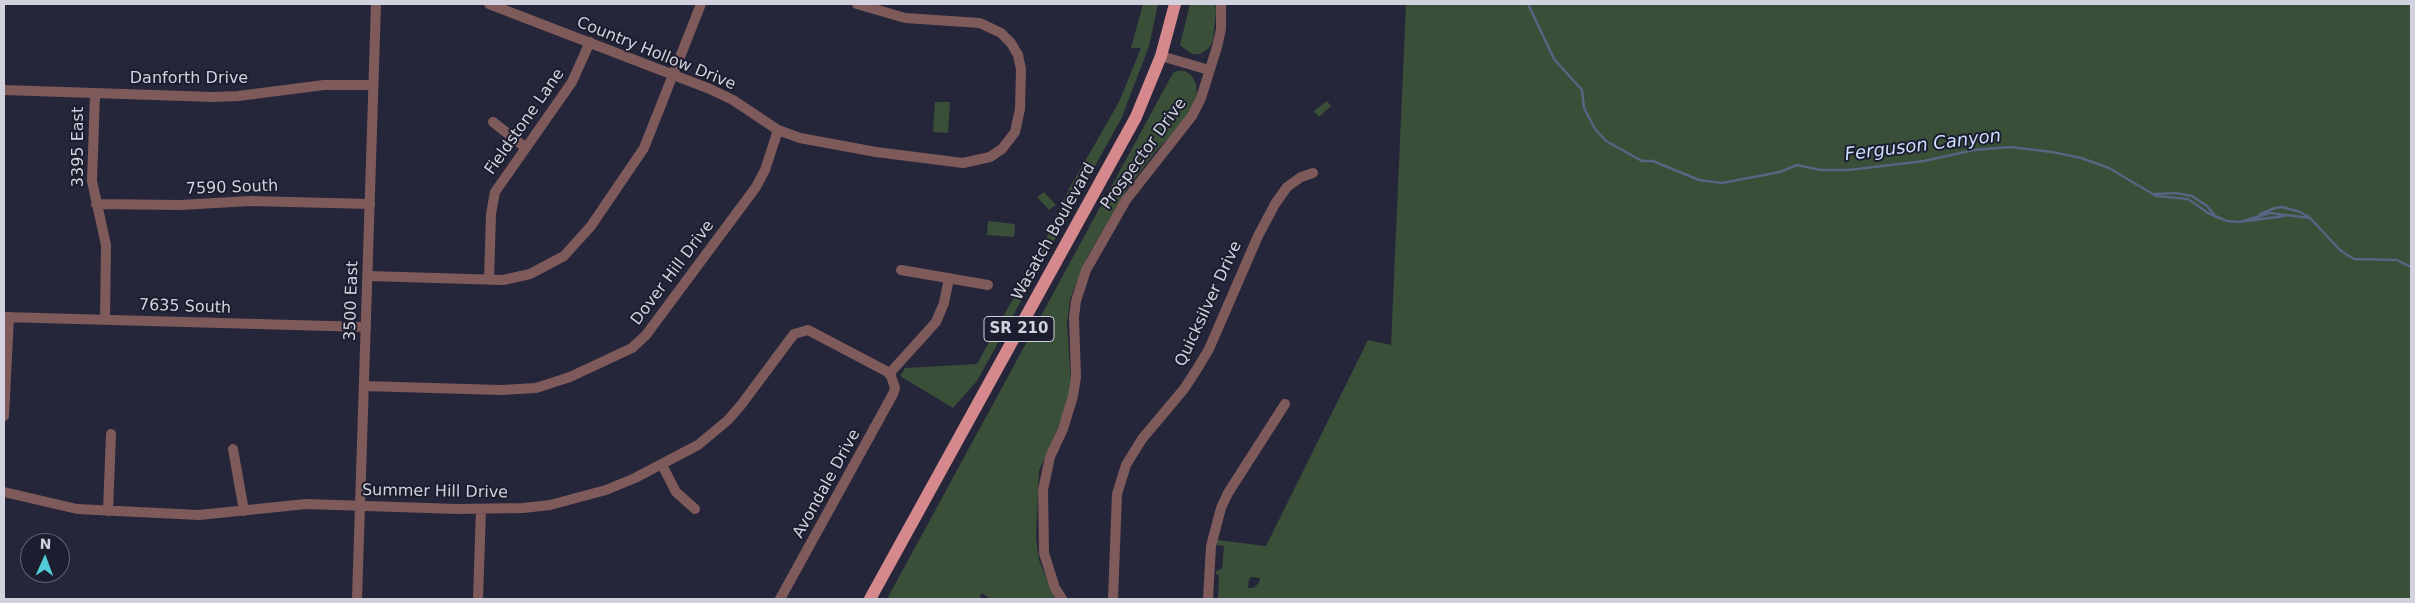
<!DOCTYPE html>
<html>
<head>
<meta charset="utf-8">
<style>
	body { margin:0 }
	#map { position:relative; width:2415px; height:603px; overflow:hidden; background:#252639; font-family:"DejaVu Sans",sans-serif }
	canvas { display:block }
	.frame { position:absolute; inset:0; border:5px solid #d1d2de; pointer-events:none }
	.north { position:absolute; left:20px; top:533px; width:50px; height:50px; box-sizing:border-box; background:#1c1d2e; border:1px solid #646574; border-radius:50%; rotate:2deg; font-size:14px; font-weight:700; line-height:20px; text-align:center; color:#d1d2de }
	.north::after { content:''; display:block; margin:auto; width:18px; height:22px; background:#52cbd7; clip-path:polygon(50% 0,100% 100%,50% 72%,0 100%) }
</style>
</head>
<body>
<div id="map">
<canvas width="2415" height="603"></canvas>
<div class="frame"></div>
<div class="north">N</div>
</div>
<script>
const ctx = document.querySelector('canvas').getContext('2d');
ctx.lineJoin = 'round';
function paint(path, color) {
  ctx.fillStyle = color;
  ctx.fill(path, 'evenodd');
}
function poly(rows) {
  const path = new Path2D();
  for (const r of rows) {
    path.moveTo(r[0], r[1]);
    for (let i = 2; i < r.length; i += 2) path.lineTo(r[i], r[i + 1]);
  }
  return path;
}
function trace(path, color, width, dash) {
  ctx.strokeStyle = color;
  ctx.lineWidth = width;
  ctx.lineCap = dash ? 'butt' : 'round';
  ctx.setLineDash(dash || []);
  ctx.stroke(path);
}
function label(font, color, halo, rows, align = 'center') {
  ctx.font = font + ' "DejaVu Sans",sans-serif';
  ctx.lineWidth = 4;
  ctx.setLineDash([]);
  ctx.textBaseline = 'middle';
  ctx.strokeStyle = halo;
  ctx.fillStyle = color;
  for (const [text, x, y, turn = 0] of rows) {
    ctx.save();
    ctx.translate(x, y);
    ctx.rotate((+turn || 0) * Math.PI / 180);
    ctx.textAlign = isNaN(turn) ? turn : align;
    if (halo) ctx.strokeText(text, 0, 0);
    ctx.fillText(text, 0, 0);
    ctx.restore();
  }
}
paint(poly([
	[1143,4,1158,4,1149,46,1122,117,977,381,953,408,900,376,905,368,977,364,1044,243,1069,189,1119,102,1141,48,1131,48],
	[1190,4,1215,4,1216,10,1213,41,1208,49,1200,54,1192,54,1180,45],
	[1406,4,2411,4,2411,599,1218,599,1219,575,1216,574,1216,571,1222,569,1224,546,1217,545,1217,540,1266,546,1368,340,1391,345],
	[1252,577,1260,578,1259,583,1253,588,1248,588,1249,579],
	[1177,71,1185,71,1192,76,1196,84,1197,94,1190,110,1180,126,1157,150,1127,189,1086,259,1070,299,1067,324,1071,382,1066,409,1039,471,1036,537,1039,560,1055,599,991,599,982,593,979,599,887,599,1173,73],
	[1327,101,1331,106,1319,117,1314,111],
	[935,102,950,102,948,133,933,132],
	[1044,192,1056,205,1049,210,1037,197],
	[988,221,1015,224,1014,237,987,235]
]), '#3a4f38');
trace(poly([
	[1528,4,1554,59,1582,90,1584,108,1595,129,1606,141,1642,161,1653,161,1699,180,1722,183,1780,172,1797,165,1821,170,1849,170,1924,161,1974,150,2010,147,2052,152,2081,158,2109,168,2156,196,2188,199,2208,213,2227,221,2240,222,2270,213,2310,218,2340,250,2349,256,2354,259,2397,260,2411,267],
	[2155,194,2176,193,2192,196,2207,206,2216,217],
	[2260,214,2275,208,2282,207,2300,212,2309,217],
	[2246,221,2285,216]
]), '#556582', 2.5);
trace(poly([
	[489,4,710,89,733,100,778,130,800,138,876,152,963,163,990,157,1002,149,1015,132,1020,109,1021,69,1018,55,1011,43,1001,33,980,23,905,18,857,4],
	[1161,56,1209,70],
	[4,90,213,97,238,96,324,85,373,85],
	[95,94,92,181,106,245,105,320],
	[493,122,526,148],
	[96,204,180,205,250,201,370,204],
	[901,270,988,285],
	[368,276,503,280,530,274,564,256,591,226,644,148,701,4],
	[489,280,491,214,495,192,572,82,590,42],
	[4,317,366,327],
	[889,374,936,322,944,303,949,278],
	[364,386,501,390,536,388,570,377,632,348,646,335,756,187,765,170,778,130],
	[4,416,9,317],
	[233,449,244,511],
	[662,465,676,492,695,509],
	[4,492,77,509,199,515,306,504,457,509,523,508,550,505,606,490,635,478,698,445,728,420,741,405,794,334,808,330,886,371,891,376,895,388,893,394,780,599],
	[108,511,111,434],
	[478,599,481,509],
	[1062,599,1055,588,1044,553,1043,490,1050,457,1063,429,1073,396,1076,377,1074,317,1076,301,1086,270,1126,200,1192,116,1201,98,1217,47,1221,29,1221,4],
	[1113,599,1117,494,1126,465,1142,439,1184,389,1197,369,1209,349,1258,236,1275,204,1287,187,1301,177,1313,173],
	[1208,599,1211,546,1221,508,1228,493,1285,404]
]), '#7f5a5b', 10);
trace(poly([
	[357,599,376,4]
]), '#7f5a5b', 10);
trace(poly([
	[870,599,1136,117,1161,56,1175,4]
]), '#d5898d', 12);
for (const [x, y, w] of [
	[1019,329,70]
]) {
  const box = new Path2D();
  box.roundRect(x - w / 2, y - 12.5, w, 25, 4);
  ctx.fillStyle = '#1c1d2e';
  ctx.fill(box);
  trace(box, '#d1d2de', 1);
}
label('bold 15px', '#d1d2de', null, [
	["SR 210",1019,329]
]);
label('16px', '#d1d2de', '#1c1d2e', [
	["Country Hollow Drive",656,54,22],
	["Danforth Drive",189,79],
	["Fieldstone Lane",525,122,-55],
	["3395 East",79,147,-90],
	["Prospector Drive",1144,154,-54],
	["7590 South",232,188,-2],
	["Wasatch Boulevard",1054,232,-61],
	["Dover Hill Drive",673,273,-53],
	["3500 East",352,301,-88],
	["Quicksilver Drive",1209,304,-65],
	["7635 South",185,307,2],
	["Avondale Drive",827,484,-61],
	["Summer Hill Drive",435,492,1]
]);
label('italic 18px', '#cddfff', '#1c1d2e', [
	["Ferguson Canyon",1923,146,-7]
]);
</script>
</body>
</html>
